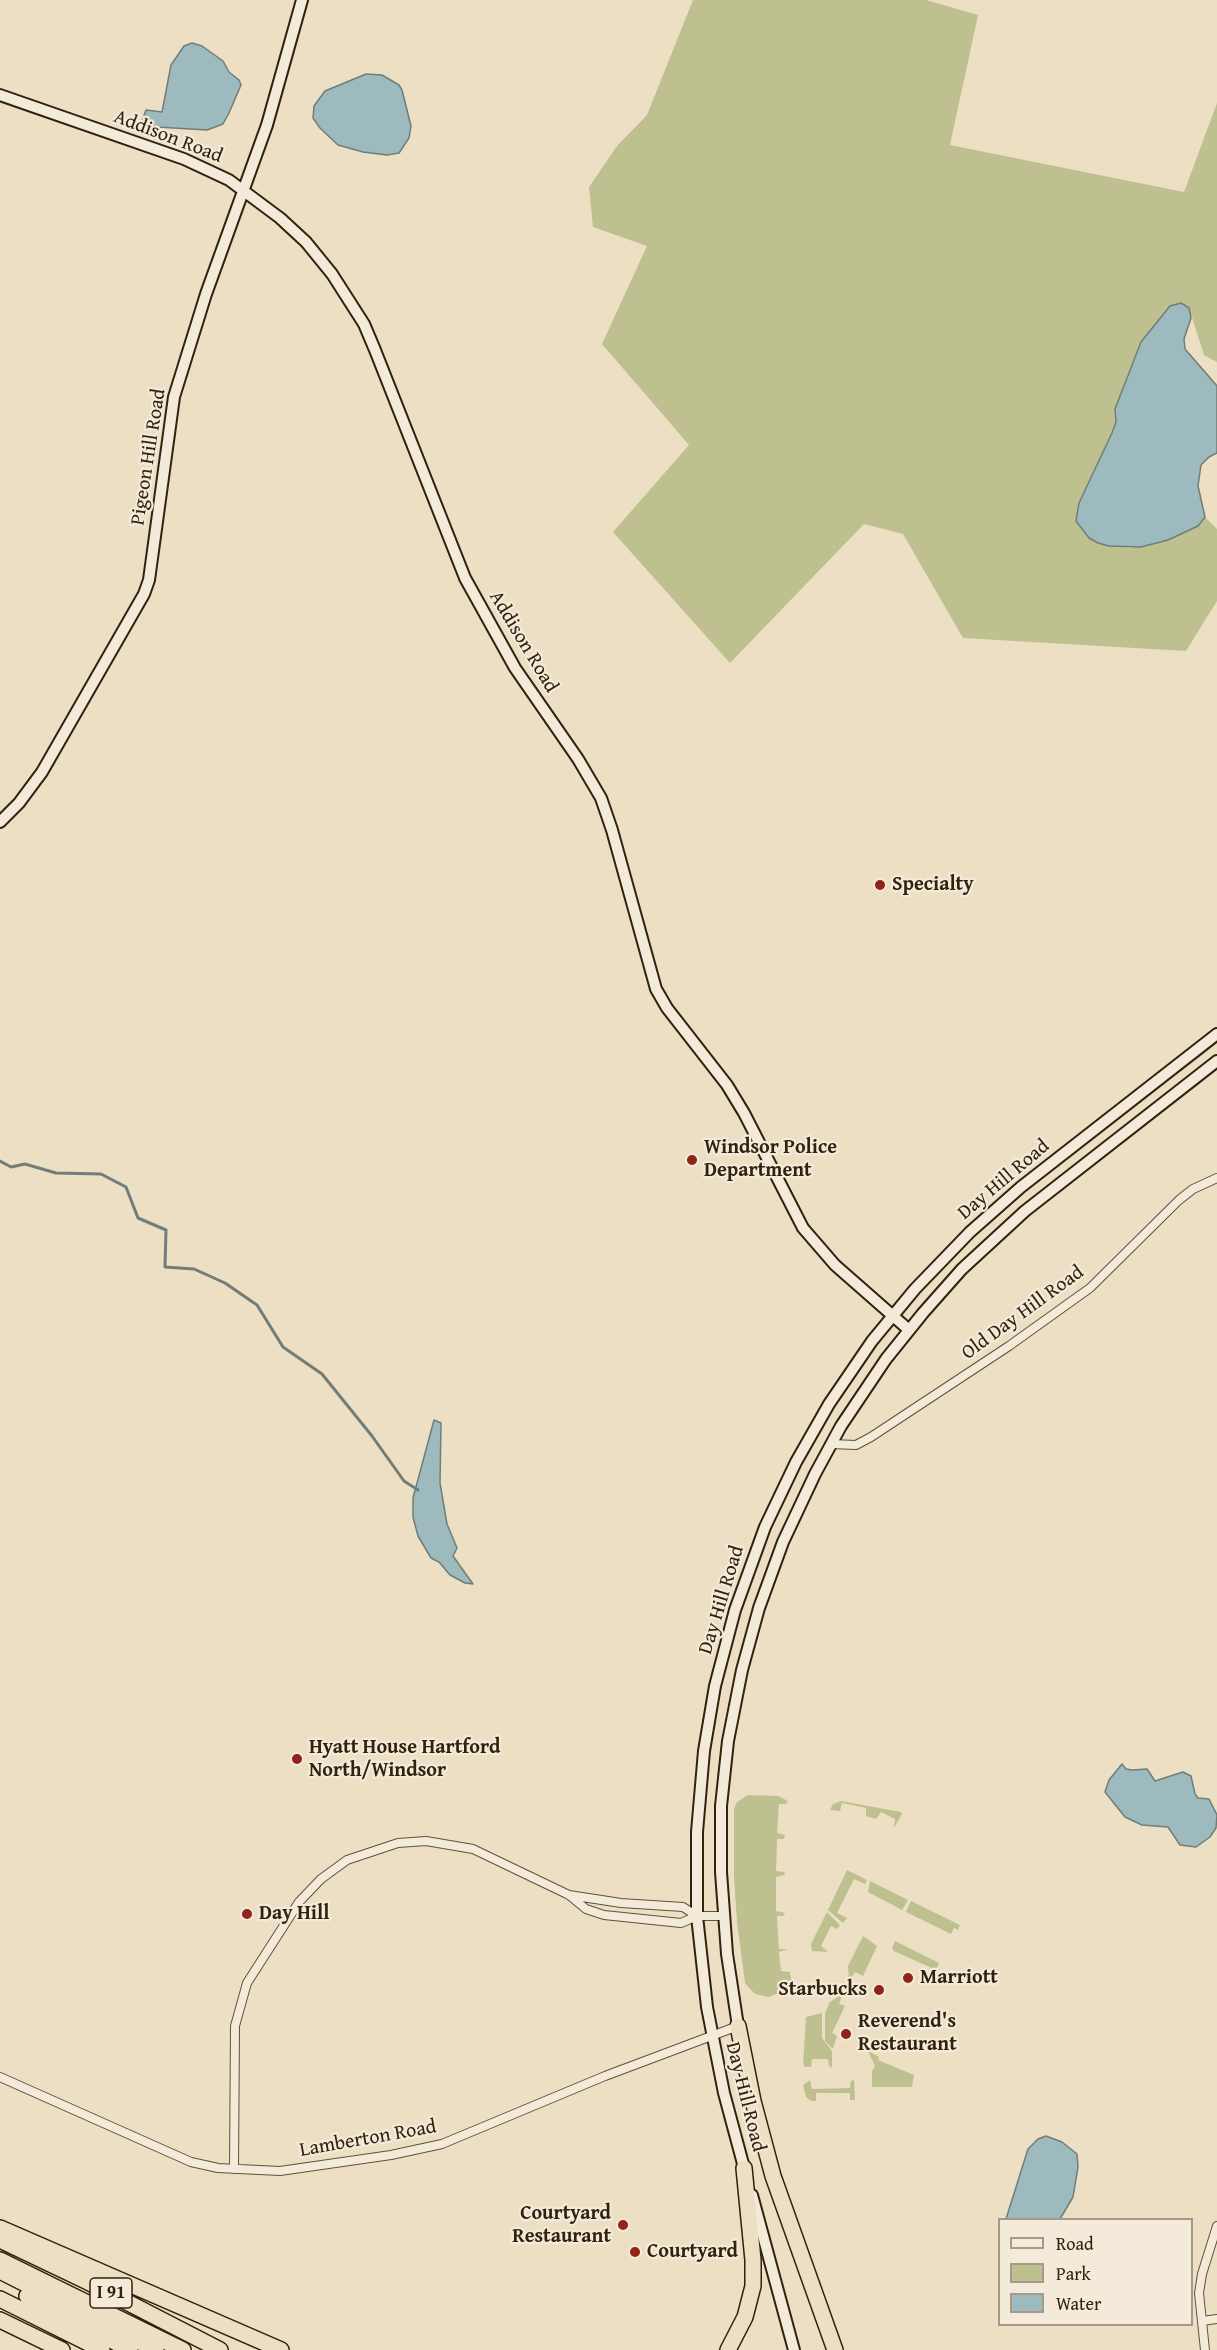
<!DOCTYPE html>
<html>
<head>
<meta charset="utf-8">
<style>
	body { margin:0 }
	#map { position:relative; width:1217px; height:2350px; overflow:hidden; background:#ecdfc4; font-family:"Gentium Book Plus",serif }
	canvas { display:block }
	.legend { position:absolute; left:998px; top:2218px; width:195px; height:108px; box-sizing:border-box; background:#f3ead9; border:2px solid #a59a87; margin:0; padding:8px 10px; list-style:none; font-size:18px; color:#31220d }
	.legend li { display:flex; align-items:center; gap:12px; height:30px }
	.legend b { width:30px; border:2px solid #a59a87 }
</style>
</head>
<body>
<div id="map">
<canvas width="1217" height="2350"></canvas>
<ul class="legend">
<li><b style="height:8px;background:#f3ead9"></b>Road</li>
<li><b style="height:16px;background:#bec090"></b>Park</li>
<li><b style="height:16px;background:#9dbabf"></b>Water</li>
</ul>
</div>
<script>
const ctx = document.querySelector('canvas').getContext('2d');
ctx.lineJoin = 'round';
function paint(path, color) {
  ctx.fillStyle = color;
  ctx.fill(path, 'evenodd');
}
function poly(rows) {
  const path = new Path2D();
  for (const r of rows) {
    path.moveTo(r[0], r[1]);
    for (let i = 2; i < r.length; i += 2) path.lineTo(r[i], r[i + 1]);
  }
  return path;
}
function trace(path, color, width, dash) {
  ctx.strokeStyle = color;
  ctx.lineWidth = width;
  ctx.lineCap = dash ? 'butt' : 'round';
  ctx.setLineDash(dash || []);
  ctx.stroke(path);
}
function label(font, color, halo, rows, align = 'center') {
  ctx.font = font + ' "Gentium Book Plus",serif';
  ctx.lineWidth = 4.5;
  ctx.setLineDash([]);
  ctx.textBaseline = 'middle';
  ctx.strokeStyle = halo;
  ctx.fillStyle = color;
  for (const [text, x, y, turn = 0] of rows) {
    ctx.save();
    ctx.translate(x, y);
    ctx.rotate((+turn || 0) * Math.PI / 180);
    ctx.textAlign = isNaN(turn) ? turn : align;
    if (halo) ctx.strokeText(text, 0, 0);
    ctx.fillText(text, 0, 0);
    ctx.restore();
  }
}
paint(poly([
	[693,0,926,0,978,15,950,145,1184,192,1217,103,1217,362,1204,355,1189,308,1115,409,1116,422,1112,433,1079,503,1076,521,1089,538,1130,548,1167,540,1198,526,1205,517,1217,529,1217,601,1186,651,963,638,903,534,864,524,730,663,613,532,689,445,602,344,647,246,593,227,589,187,617,146,647,115],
	[748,1795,778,1796,788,1801,786,1804,779,1804,777,1833,785,1835,784,1839,777,1839,776,1871,784,1872,785,1875,776,1877,776,1911,785,1913,783,1916,777,1916,779,1949,788,1949,779,1952,781,1971,790,1972,792,1985,788,1989,769,1997,755,1994,745,1983,737,1922,734,1877,734,1809,737,1802],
	[841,1801,901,1812,902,1814,894,1828,895,1819,881,1812,876,1819,866,1816,866,1808,842,1803,840,1811,830,1810,833,1804],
	[847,1870,867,1880,865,1884,854,1879,837,1913,847,1918,843,1923,828,1910],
	[870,1881,908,1900,902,1910,868,1892],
	[911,1901,960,1925,958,1930,954,1928,951,1934,906,1912],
	[827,1912,840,1925,837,1929,831,1926,821,1946,828,1952,812,1951,811,1944],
	[863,1936,877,1946,863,1976,855,1972,849,1981,848,1966],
	[895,1941,939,1963,936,1970,894,1951,892,1948],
	[843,1993,839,2004,845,2006,832,2033,837,2036,833,2049,825,2041,825,2013,830,2002],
	[822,2013,822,2038,832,2051,832,2068,829,2066,828,2059,812,2059,811,2067,805,2067,803,2064,806,2017],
	[868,2051,879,2057,878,2060,914,2075,912,2087,872,2087,872,2071,875,2066],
	[810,2080,812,2089,850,2088,851,2081,854,2080,855,2100,850,2100,850,2093,816,2093,816,2101,811,2101,806,2097,803,2085]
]), '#bec090');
const water = poly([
	[192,43,202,46,223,61,229,72,239,80,241,85,229,113,223,124,207,130,157,127,142,121,146,110,162,112,171,65,184,46,192,43],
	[366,74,382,75,399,85,402,90,411,126,409,138,399,153,387,155,363,152,338,145,320,128,313,118,314,106,325,91,366,74],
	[1181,303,1189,308,1191,318,1184,339,1185,349,1217,386,1217,453,1209,457,1201,465,1198,486,1205,517,1198,526,1168,540,1141,547,1109,546,1098,543,1089,538,1076,521,1079,503,1112,433,1116,422,1115,409,1141,342,1170,306,1181,303],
	[434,1420,441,1423,440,1483,447,1524,457,1548,453,1556,473,1584,465,1583,450,1575,439,1562,431,1558,418,1536,413,1517,413,1498,434,1420],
	[1122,1764,1126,1769,1132,1770,1147,1769,1155,1781,1183,1772,1191,1776,1195,1794,1198,1798,1209,1799,1217,1815,1216,1828,1210,1837,1196,1847,1180,1845,1168,1827,1142,1825,1125,1817,1105,1792,1109,1780,1122,1764],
	[1046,2136,1062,2142,1077,2154,1078,2167,1073,2197,1060,2219,1006,2219,1028,2149,1038,2139,1046,2136]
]);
paint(water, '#9dbabf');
trace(water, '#727d78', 1.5);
trace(poly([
	[0,1161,11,1167,25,1164,56,1173,101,1174,126,1187,138,1218,166,1230,165,1267,194,1269,225,1283,257,1305,283,1347,322,1374,372,1436,404,1481,418,1490]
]), '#727d78', 3);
const street = poly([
	[831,1444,856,1445,871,1437,1009,1346,1090,1288,1179,1200,1193,1189,1217,1178],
	[569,1895,621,1903,683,1907,697,1916],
	[0,2077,191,2162,218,2168,280,2171,391,2155,442,2144,605,2076,738,2026],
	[234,2169,235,2026,247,1983,299,1902,321,1879,347,1860,398,1843,426,1841,473,1849,569,1895,586,1909,604,1915,681,1923,697,1916,723,1916],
	[1202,2321,1217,2319],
	[1205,2350,1199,2293,1202,2274,1217,2226]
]);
const secondary = poly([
	[0,95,184,159,229,180,280,218,306,242,332,274,364,324,375,350,465,578,515,668,578,759,601,798,612,830,656,989,667,1008,727,1085,744,1113,803,1228,835,1265,909,1330],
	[0,822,19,803,42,772,144,594,149,580,174,397,206,294,267,125,302,0],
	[738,2026,727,1954,721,1872,721,1806,728,1741,742,1670,759,1608,783,1542,815,1474,841,1426,886,1359,923,1313,962,1269,1025,1211,1217,1061],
	[746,2175,724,2093,707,2007,697,1916,697,1832,704,1751,715,1686,735,1610,765,1527,796,1462,829,1404,872,1341,915,1289,970,1232,1021,1187,1217,1034],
	[752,2195,794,2350]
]);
const highway = poly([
	[738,2026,753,2101,773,2176,835,2350],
	[0,2228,281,2350],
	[0,2240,88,2282,220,2350],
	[0,2260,183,2350],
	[0,2271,156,2350],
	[27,2296,130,2350],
	[0,2299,102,2350],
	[0,2320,62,2350],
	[728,2350,745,2317,753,2286,753,2260,744,2168]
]);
trace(street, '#60513b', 10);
trace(secondary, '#31220d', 14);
trace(highway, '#31220d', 18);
trace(street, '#f3ead9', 8);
trace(secondary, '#f3ead9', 10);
trace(highway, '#ecdfc4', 15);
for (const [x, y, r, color] of [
	[880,885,6,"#8f2418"],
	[692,1160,6,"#8f2418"],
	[297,1759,6,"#8f2418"],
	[247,1914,6,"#8f2418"],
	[908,1978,6,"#8f2418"],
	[879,1990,6,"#8f2418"],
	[846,2034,6,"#8f2418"],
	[623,2225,6,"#8f2418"],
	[635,2252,6,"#8f2418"]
]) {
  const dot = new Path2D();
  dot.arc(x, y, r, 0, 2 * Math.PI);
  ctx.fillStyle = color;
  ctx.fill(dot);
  trace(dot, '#f3ead9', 2);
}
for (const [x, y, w] of [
	[111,2293,42]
]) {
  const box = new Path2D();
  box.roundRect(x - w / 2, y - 15, w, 30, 4.5);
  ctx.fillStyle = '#f3ead9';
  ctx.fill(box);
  trace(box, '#31220d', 1.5);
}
label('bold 18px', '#31220d', null, [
	["I 91",111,2293]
]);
label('20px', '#31220d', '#f3ead9', [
	["Addison Road",168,137,21],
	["Pigeon Hill Road",149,457,-81],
	["Addison Road",523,642,59],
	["Day Hill Road",1004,1180,-40],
	["Old Day Hill Road",1023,1313,-36],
	["Day Hill Road",722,1600,-73],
	["Day Hill Road",745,2097,76],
	["Lamberton Road",368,2139,-10]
]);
label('bold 20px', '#31220d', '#f3ead9', [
	["Specialty",892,885],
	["Windsor Police",704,1148],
	["Department",704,1171],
	["Hyatt House Hartford",309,1748],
	["North/Windsor",309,1771],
	["Day Hill",259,1914],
	["Marriott",920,1978],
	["Starbucks",867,1990,"right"],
	["Reverend's",858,2022],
	["Restaurant",858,2045],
	["Courtyard",611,2214,"right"],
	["Restaurant",611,2237,"right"],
	["Courtyard",647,2252]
], 'left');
</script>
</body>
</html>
